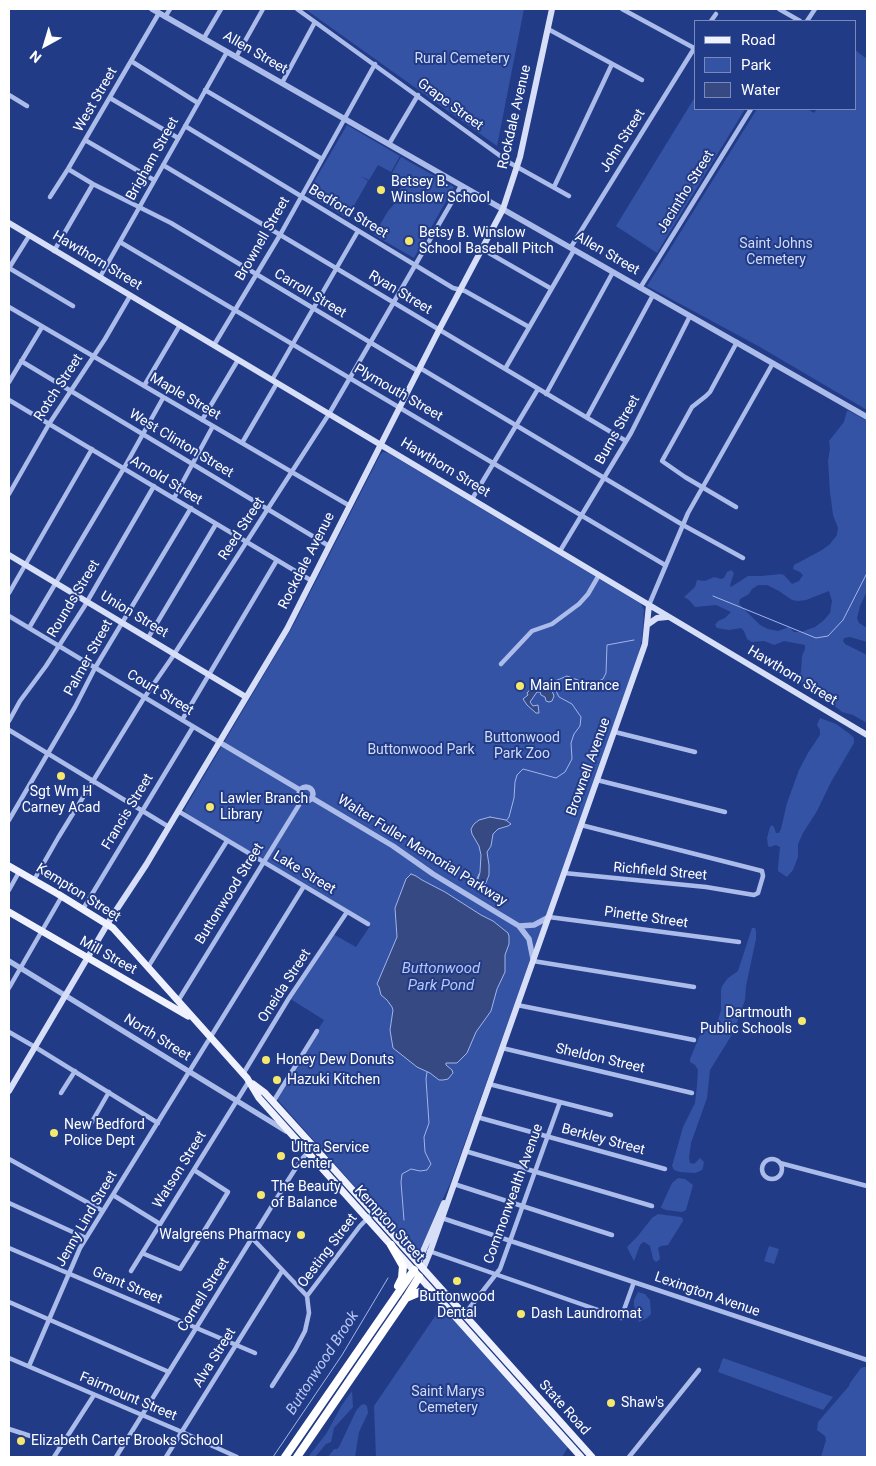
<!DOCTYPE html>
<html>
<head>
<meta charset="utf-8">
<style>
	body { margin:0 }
	#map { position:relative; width:876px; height:1466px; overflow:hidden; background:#223b87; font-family:Roboto,sans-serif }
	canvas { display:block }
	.frame { position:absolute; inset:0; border:10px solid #fff; pointer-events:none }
	.legend { position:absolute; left:694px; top:20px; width:162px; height:90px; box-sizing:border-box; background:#223b87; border:1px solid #7a89b7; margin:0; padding:6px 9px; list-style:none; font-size:15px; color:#fff }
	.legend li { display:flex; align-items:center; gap:10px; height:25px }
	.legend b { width:25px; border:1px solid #7a89b7 }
	.north { position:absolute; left:20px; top:20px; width:50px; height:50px; -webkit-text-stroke:4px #223b87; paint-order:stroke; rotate:219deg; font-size:14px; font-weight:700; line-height:20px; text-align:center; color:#fff }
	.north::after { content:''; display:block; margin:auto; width:18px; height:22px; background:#fff; clip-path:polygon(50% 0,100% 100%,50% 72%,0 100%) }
</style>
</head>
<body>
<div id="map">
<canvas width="876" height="1466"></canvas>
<div class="frame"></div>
<ul class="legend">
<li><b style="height:6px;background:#eff2fe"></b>Road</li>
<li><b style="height:14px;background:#3553a4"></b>Park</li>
<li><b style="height:14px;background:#374982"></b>Water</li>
</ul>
<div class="north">N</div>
</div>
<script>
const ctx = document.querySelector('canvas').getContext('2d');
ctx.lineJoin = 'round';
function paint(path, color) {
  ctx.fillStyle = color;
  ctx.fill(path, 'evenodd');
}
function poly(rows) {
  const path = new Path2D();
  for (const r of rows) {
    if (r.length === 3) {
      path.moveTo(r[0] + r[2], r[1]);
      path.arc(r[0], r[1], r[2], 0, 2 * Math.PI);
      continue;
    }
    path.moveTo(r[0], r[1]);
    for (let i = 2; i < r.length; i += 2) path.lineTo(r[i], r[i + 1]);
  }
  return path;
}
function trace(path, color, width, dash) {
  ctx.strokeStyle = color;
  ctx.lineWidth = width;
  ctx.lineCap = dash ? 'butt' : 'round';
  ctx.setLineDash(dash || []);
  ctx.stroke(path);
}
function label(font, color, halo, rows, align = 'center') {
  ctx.font = font + ' Roboto,sans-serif';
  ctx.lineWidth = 4;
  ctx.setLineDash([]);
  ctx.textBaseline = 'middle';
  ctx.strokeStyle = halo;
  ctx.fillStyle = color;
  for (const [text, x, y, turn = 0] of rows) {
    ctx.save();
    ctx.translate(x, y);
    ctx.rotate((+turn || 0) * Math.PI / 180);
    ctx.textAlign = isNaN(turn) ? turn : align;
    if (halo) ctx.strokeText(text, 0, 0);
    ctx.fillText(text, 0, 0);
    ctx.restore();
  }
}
paint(poly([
	[305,9,524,9,497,146],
	[855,50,867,59,867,410,760,347,647,286,757,109,807,109,814,113,817,109,855,109],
	[695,97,695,109,745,109,657,253,616,226],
	[347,125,400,156,391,172,378,165,369,180,361,176,368,181,347,218,307,194],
	[401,157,454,187,414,258,374,235,388,211,396,202,398,204,399,202,395,198,405,180,392,173],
	[847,411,849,411,867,421,867,591,860,606,857,618,859,623,867,628,867,642,850,637,844,638,843,641,845,644,867,655,867,723,853,715,842,712,832,704,825,701,811,691,810,686,799,681,801,671,802,656,805,649,805,645,784,641,774,645,764,641,752,642,747,639,744,631,741,628,729,630,717,628,715,625,718,621,725,618,731,612,716,605,695,607,689,600,684,597,695,587,697,580,705,581,714,577,721,579,724,578,727,572,731,570,734,573,730,585,731,587,748,576,762,576,781,574,784,575,792,584,799,581,803,575,800,572,793,569,794,565,822,550,830,544,837,535,838,528,833,515,830,492,828,461,830,449,829,441,844,422],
	[758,585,767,585,779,591,792,600,798,601,806,600,829,591,832,601,830,613,823,621,815,627,801,632,794,632,789,627,778,631,768,629,760,625,739,604,740,599,749,594,752,589],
	[383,452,388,453,638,602,641,604,644,610,642,639,638,656,527,969,450,1184,435,1215,422,1248,419,1253,415,1254,276,1098,324,1020,289,998,333,934,356,947,370,926,347,912,348,910,186,813,184,810,294,624,380,455],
	[820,718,836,724,851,735,854,738,854,743,831,782,817,811,803,833,798,844,798,857,793,870,787,877,778,871,778,868,780,847,776,845,770,847,768,846,767,838,770,827,772,825,774,827,776,833,779,833,781,829,787,803,799,770,808,753,820,735,820,730,817,725],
	[752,928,755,928,756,931,756,939,746,986,745,1000,733,1033,710,1070,707,1098,691,1143,689,1158,690,1163,694,1164,700,1158,704,1162,703,1167,702,1170,695,1173,680,1172,674,1170,672,1166,683,1127,695,1103,697,1085,698,1070,695,1065,690,1062,690,1059,700,1035,713,1026,718,1020,721,1010,721,991,722,986,728,978,738,971],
	[678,1178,685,1179,693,1185,686,1210,682,1212,666,1210,661,1208,661,1207,672,1183],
	[658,1214,681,1217,683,1219,683,1221,668,1245,661,1246,658,1248,660,1258,659,1260,656,1262,653,1259,650,1246,646,1243,643,1242,640,1245,634,1261,627,1247,637,1237,652,1218],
	[769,1246,779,1249,774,1264,764,1261],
	[638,1292,645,1294,650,1300,651,1314,647,1318,639,1322,634,1305,634,1300],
	[442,1306,568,1447,562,1457,376,1457,374,1406],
	[723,1358,783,1379,833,1397,823,1410,718,1372],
	[864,1367,867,1367,867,1457,821,1457,826,1440,825,1436,817,1430,818,1422,849,1386,850,1383,861,1368],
	[352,1391,353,1407,334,1428,331,1442,326,1444,315,1457,308,1457,326,1434,342,1405],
	[364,1404,367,1406,368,1413,359,1432,355,1457,328,1457,334,1449,337,1449,339,1447,356,1411,361,1405]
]), '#3553a4');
const water = poly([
	[539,680,541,680,551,688,554,696,552,701,549,702,546,701,545,697,541,695,540,692,537,692,530,702,533,706,538,705,539,713,536,713,527,705,523,699,528,695,527,693,539,680],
	[490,817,506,820,511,824,508,826,498,829,493,834,491,846,487,852,489,865,489,875,485,885,478,890,476,887,480,872,481,855,479,846,472,834,471,829,474,824,479,820,490,817],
	[411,874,416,876,422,880,445,892,481,915,493,921,508,933,509,936,509,944,505,955,505,972,497,989,491,1011,476,1032,467,1053,457,1063,446,1063,446,1065,452,1070,453,1073,448,1079,443,1080,439,1080,430,1073,417,1067,393,1048,390,1030,393,1010,392,1007,387,1000,381,995,379,987,377,984,397,937,395,908,406,879,411,874]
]);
paint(water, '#374982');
trace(water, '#a0b5eb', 1);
trace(poly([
	[713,596,816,638,828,636,843,620,867,573],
	[506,821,509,817,514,798,515,782,517,775,523,769,556,778,565,772,572,759,571,743,574,734,580,726,581,717,572,704,559,697,555,689,555,681,567,676,591,685,603,679,606,673,607,645,634,640],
	[473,889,479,874],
	[404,1220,401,1182,402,1174,411,1169,420,1171,427,1170,431,1164,425,1152,424,1137,429,1123,426,1079,427,1072],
	[273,1457,342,1355,388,1278]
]), '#a0b5eb', 1);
trace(poly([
	[297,9,510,163,569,196],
	[622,9,694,48],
	[779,9,800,21],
	[165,17,170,9],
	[711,21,716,14],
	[807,21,815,9],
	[548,29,642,80],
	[204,38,221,9],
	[236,57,263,9],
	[131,61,198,103],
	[282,83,315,22],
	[205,90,322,159],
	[9,95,27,106],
	[110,98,178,138],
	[185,126,453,288,465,291,529,327],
	[85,140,154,180],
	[389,144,418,95],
	[163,165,626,441],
	[68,169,93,184,171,223,418,371],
	[554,187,612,64],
	[50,197,68,169,159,13],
	[120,242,665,565],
	[571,247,695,47],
	[482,249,550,288],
	[54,251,93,184],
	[9,268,73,306],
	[9,268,29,236],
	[100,277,227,52],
	[640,288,751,109],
	[9,307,350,506],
	[214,345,280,235,375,64],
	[21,361,329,546],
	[420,368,683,525,743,558],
	[505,369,574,250],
	[272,380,358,231],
	[9,382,42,327],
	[144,386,180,325],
	[546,394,613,272],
	[9,400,312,581],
	[587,417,653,295],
	[202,420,238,360],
	[242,443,277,383],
	[9,494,49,424,105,339,130,296],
	[174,498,213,426],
	[472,499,538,389],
	[736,507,685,477,662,461,692,407,706,396,710,392,737,342],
	[560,551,631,433,690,316],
	[9,593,92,449],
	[649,605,688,513,773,363],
	[9,616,219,742],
	[29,628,124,468,163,398],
	[148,638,216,524],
	[501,664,532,631,552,624,579,604,588,594,599,575],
	[182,720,277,560],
	[9,721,20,701,46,666,84,607,154,486],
	[9,730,169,827],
	[615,732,695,752],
	[597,780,725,812],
	[178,811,368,924],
	[9,820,75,707,95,668,191,508],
	[564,873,706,887,754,895,758,893,763,876,762,871,581,825],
	[34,880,58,838,144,698,171,659,329,414,461,186],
	[9,890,19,872],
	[83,909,193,727],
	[549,917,739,942],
	[533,961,694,987],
	[148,967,227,841],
	[9,988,62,896],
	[178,1001,302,800],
	[517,1005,694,1040],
	[9,1032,35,1047,158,1123],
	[502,1048,692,1093],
	[243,1074,289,998,347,912],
	[489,1084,611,1115],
	[61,1093,75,1071],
	[273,1102,317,1031],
	[477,1117,665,1169],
	[89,1127,109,1092],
	[465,1151,652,1206],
	[9,1159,103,1211],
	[772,1169,10],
	[780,1163,867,1186],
	[454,1184,612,1235],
	[113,1195,160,1224],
	[9,1203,86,1238],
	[439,1217,867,1360],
	[252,1238,307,1296],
	[9,1248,255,1353],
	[429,1251,621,1318,634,1282],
	[142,1253,180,1269,204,1231,228,1192,194,1170],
	[131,1271,249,1081],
	[9,1302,169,1372],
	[464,1315,500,1269,560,1102],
	[9,1358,182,1432,237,1457],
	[29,1366,80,1248,304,886],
	[272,1386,295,1350,305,1331,309,1313,307,1296,360,1226,373,1213],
	[9,1429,61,1446],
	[54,1457,94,1395],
	[116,1457,285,1185,301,1160,309,1151],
	[166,1457,282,1271],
	[629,1457,699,1370]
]), '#acbcea', 4.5);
trace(poly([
	[152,9,867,417],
	[219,742,300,790],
	[306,794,7],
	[312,798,393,846,433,874,519,926,529,939,533,959],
	[519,926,534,925,549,917],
	[9,961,286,1131]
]), '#acbcea', 5.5);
trace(poly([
	[9,223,867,735],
	[9,555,246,697],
	[647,625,657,618,667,617],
	[9,1091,111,918,146,865,287,629,439,330,503,209,520,157,552,9],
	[418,1263,444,1203],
	[423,1269,430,1252,638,664,645,644,649,605]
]), '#d7dff8', 6);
trace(poly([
	[9,866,58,894,113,928,247,1078,259,1098,581,1457],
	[9,912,188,1016],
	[253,1084,265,1093,314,1147,592,1457]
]), '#eff2fe', 7);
trace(poly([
	[391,1245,403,1266,402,1278,398,1286],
	[406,1298,420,1292,428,1292,435,1294],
	[285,1457,414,1270],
	[297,1457,406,1298,419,1277]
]), '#fff', 8);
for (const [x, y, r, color] of [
	[381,190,5,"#f6e86d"],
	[409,241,5,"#f6e86d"],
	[520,686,5,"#f6e86d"],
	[61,776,5,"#f6e86d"],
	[210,807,5,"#f6e86d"],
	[802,1021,5,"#f6e86d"],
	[266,1060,5,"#f6e86d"],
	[277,1080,5,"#f6e86d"],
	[54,1133,5,"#f6e86d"],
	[281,1156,5,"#f6e86d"],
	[261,1195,5,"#f6e86d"],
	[301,1235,5,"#f6e86d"],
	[457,1281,5,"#f6e86d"],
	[521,1314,5,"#f6e86d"],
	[611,1403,5,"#f6e86d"],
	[21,1441,5,"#f6e86d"]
]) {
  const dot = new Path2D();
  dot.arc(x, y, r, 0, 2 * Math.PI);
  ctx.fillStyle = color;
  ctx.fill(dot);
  trace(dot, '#223b87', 2);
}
label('14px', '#fff', '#223b87', [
	["Allen Street",255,53,30],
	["West Street",96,100,-60],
	["Grape Street",450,105,36],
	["Rockdale Avenue",515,117,-77],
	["John Street",623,141,-58],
	["Brigham Street",153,159,-61],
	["Jacintho Street",686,192,-58],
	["Bedford Street",348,212,31],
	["Brownell Street",263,239,-60],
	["Allen Street",607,254,30],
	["Hawthorn Street",97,261,31],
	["Ryan Street",400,293,31],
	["Carroll Street",310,294,31],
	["Rotch Street",59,388,-57],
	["Plymouth Street",398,393,30],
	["Maple Street",185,397,30],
	["Burns Street",618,430,-61],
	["West Clinton Street",181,444,31],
	["Hawthorn Street",445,468,31],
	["Arnold Street",166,481,31],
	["Reed Street",242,529,-57],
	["Rockdale Avenue",307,561,-63],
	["Rounds Street",74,599,-59],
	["Union Street",134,615,31],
	["Palmer Street",89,658,-61],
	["Hawthorn Street",792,676,31],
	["Court Street",160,693,31],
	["Brownell Avenue",589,767,-70],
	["Francis Street",128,812,-59],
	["Walter Fuller Memorial Parkway",422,851,32],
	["Richfield Street",660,872,5],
	["Lake Street",304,873,31],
	["Kempton Street",78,893,32],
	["Buttonwood Street",230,894,-58],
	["Pinette Street",646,918,8],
	["Mill Street",108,956,29],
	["Oneida Street",285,986,-57],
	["North Street",157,1038,32],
	["Sheldon Street",600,1059,13],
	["Berkley Street",603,1140,15],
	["Watson Street",180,1170,-58],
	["Commonwealth Avenue",514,1194,-70],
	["Jenny Lind Street",87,1219,-60],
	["Kempton Street",389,1224,48],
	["Oesting Street",328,1251,-53],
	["Grant Street",127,1286,23],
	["Cornell Street",204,1295,-58],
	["Lexington Avenue",707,1295,19],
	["Alva Street",215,1358,-58],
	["Fairmount Street",128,1397,23],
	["State Road",564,1408,48]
]);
label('14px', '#d0dbf7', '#223b87', [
	["Rural Cemetery",462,59],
	["Saint Johns",776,244],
	["Cemetery",776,260],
	["Buttonwood",522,738],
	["Park Zoo",522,754],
	["Buttonwood Park",421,750],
	["Saint Marys",448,1392],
	["Cemetery",448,1408]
]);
label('14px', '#fff', '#223b87', [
	["Betsey B.",391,182],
	["Winslow School",391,198],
	["Betsy B. Winslow",419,233],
	["School Baseball Pitch",419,249],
	["Main Entrance",530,686],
	["Sgt Wm H",61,792,"center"],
	["Carney Acad",61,808,"center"],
	["Lawler Branch",220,799],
	["Library",220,815],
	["Dartmouth",792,1013,"right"],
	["Public Schools",792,1029,"right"],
	["Honey Dew Donuts",276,1060],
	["Hazuki Kitchen",287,1080],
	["New Bedford",64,1125],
	["Police Dept",64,1141],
	["Ultra Service",291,1148],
	["Center",291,1164],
	["The Beauty",271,1187],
	["of Balance",271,1203],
	["Walgreens Pharmacy",291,1235,"right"],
	["Buttonwood",457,1297,"center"],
	["Dental",457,1313,"center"],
	["Dash Laundromat",531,1314],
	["Shaw's",621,1403],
	["Elizabeth Carter Brooks School",31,1441]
], 'left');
label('italic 15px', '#b7c7f1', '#223b87', [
	["Buttonwood",441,969],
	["Park Pond",441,986],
	["Buttonwood Brook",323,1363,-57]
]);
</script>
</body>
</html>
